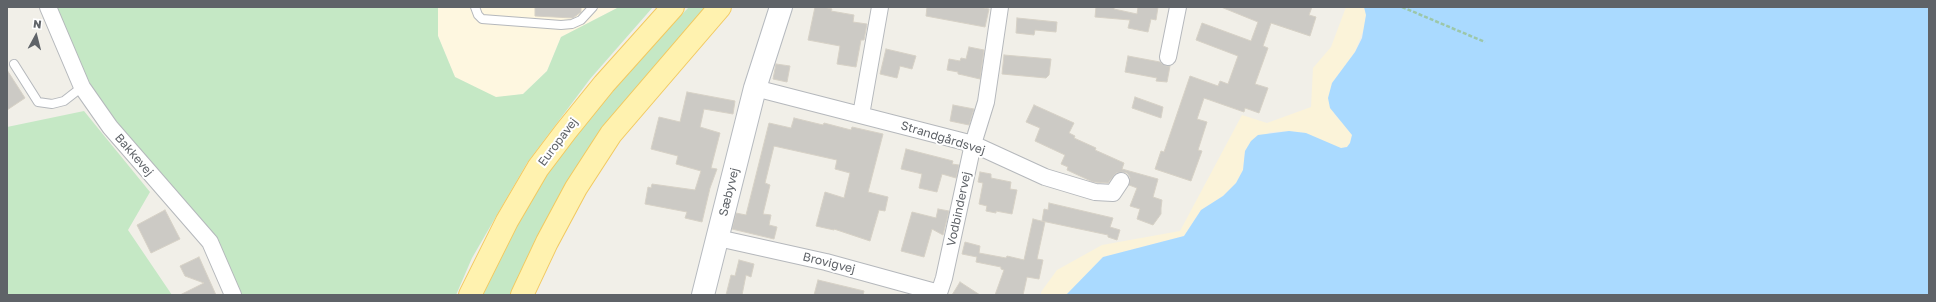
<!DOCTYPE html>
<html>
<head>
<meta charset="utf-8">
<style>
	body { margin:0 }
	#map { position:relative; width:1936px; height:302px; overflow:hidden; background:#f1efe8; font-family:"Golos Text",sans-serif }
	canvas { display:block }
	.frame { position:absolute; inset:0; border:8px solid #5f6368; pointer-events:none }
	.north { position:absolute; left:16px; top:16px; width:40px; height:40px; -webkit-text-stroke:3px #fff; paint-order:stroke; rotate:7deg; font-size:11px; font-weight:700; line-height:16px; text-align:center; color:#5f6368 }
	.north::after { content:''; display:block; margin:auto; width:14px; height:18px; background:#5f6368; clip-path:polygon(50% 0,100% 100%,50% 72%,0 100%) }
</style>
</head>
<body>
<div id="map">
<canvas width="1936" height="302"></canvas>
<div class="frame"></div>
<div class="north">N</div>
</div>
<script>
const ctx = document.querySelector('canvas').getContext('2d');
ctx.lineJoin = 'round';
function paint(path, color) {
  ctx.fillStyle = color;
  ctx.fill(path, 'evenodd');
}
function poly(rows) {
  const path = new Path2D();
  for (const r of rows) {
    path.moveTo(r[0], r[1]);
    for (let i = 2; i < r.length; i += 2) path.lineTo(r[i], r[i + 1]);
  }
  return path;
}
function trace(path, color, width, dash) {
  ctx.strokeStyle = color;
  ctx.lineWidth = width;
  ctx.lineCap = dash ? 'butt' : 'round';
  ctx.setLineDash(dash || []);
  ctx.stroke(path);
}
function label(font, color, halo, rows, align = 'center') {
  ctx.font = font + ' "Golos Text",sans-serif';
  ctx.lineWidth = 4;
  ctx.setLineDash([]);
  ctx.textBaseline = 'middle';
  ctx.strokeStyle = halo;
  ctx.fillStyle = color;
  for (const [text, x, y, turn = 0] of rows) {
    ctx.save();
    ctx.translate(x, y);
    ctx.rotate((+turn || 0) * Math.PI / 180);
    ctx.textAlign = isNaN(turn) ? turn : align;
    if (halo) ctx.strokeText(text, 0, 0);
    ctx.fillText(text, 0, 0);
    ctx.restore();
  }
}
paint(poly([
	[438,7,619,7,561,37,547,71,523,94,496,98,455,77,438,36]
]), '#fef7e0');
paint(poly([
	[53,7,438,7,438,36,455,77,496,97,523,94,547,71,561,37,619,7,653,7,590,79,527,163,472,258,456,295,240,295,216,236,162,181,112,124,85,74],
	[689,7,712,7,512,295,479,295,542,181,578,129,627,71],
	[84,111,150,192,128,230,172,295,7,295,7,127]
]), '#c5e8c5');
paint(poly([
	[1346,7,1364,7,1366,15,1364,28,1355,52,1332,83,1334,114,1346,126,1352,135,1350,143,1347,147,1341,148,1325,143,1306,133,1289,131,1270,132,1245,151,1243,170,1236,183,1223,196,1201,210,1184,236,1103,257,1066,295,1041,295,1041,292,1057,270,1102,245,1180,231,1242,115,1267,123,1311,107,1313,68,1331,47]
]), '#fbf3d9');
paint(poly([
	[1364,7,1929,7,1929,295,1066,295,1103,257,1184,236,1201,210,1223,196,1236,183,1243,170,1245,151,1251,141,1258,135,1289,131,1306,133,1341,148,1347,147,1350,143,1352,135,1330,108,1328,98,1332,83,1355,52,1362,38,1366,15]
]), '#aadaff');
const building = poly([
	[535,7,581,7,581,12,573,18,535,16,535,7],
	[815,7,823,7,832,9,831,11,854,15,853,22,867,24,864,40,861,40,856,67,837,64,840,46,808,40,815,7],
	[927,7,979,7,989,9,985,27,926,16,927,7],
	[1096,7,1114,7,1114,9,1137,14,1138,7,1158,7,1156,20,1151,19,1148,32,1128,28,1130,20,1095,17,1096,7],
	[1221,7,1312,7,1309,15,1316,17,1310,36,1271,23,1263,46,1268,48,1255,84,1268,88,1259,113,1245,108,1244,112,1204,98,1197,119,1207,122,1198,150,1202,151,1191,181,1155,169,1161,151,1164,152,1190,76,1218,86,1220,81,1228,84,1238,56,1196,40,1202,23,1251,41,1258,22,1221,7],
	[1017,18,1057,22,1056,32,1035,30,1034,35,1016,33,1017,18],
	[969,47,984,50,980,79,963,75,958,74,958,72,947,70,949,59,960,61,961,58,966,59,969,47],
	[886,49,916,56,912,69,900,66,897,78,880,74,886,49],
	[1004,55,1051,59,1049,75,1046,78,1002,74,1004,55],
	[1128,56,1160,62,1166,66,1170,66,1167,82,1156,81,1157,78,1125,72,1128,56],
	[776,64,790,66,787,82,773,79,776,64],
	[7,70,25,98,7,110,7,70],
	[687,92,735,101,733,114,704,109,700,127,720,133,711,168,717,169,710,188,702,222,685,218,687,212,645,204,648,187,651,188,652,184,695,190,701,171,676,164,678,156,651,149,659,117,680,122,687,92],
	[1135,97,1163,107,1161,118,1132,108,1135,97],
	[953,105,974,109,969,125,950,121,953,105],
	[1034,105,1074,123,1069,133,1075,136,1074,138,1096,148,1095,150,1124,163,1122,169,1158,179,1153,197,1162,200,1161,208,1161,214,1153,225,1137,219,1140,209,1130,206,1137,188,1129,185,1130,177,1127,173,1122,172,1116,173,1108,183,1093,182,1067,170,1068,167,1061,164,1065,155,1035,141,1040,128,1026,122,1034,105],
	[794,118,823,125,824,123,851,130,852,127,883,134,868,192,888,197,885,211,879,210,870,241,834,229,834,230,816,226,825,192,844,198,850,173,835,169,837,160,774,146,765,183,770,185,763,214,771,215,769,225,777,227,774,239,732,229,736,213,746,215,769,123,791,128,794,118],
	[906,149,953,161,952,164,959,165,956,178,942,174,937,192,919,188,922,174,901,169,906,149],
	[980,172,991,174,991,178,1011,182,1010,189,1017,190,1012,214,996,211,996,213,986,211,987,206,979,204,983,183,978,182,980,172],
	[1049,203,1113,218,1110,227,1120,230,1117,240,1108,237,1108,235,1042,221,1044,209,1048,210,1049,203],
	[938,209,949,211,943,235,932,229,924,257,901,251,912,212,936,218,938,209],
	[165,210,180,239,151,253,137,225,165,210],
	[1033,219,1045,222,1037,259,1043,260,1039,279,1027,277,1023,295,995,295,1004,270,1001,269,1001,267,976,262,977,257,962,254,965,242,980,246,979,253,1006,258,1007,256,1024,260,1033,219],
	[199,257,216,295,180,295,204,283,185,276,180,266,199,257],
	[739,260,754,264,751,277,746,275,742,295,726,295,731,275,735,276,739,260],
	[818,280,864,291,863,295,814,295,818,280],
	[960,282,980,295,952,295,960,282]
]);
paint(building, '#cccac5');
trace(building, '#d6d1c6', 1);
const lane = poly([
	[475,7,478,15,482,19,561,25,572,24,581,20,593,7],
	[14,64,38,102,52,104,64,101,82,87]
]);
const street = poly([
	[48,7,82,87,110,127,210,242,233,295],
	[1168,57,1178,7],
	[755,88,973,144,1045,177,1095,192,1113,193,1121,181],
	[861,115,880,7],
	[718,238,826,262,939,293,944,278,973,144,986,102,1000,7]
]);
const secondary = poly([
	[703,295,755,88,781,7]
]);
const primary = poly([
	[470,295,507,221,538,168,566,131,604,84,673,7],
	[522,295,547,242,576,188,611,134,720,7]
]);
trace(lane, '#b5b8bc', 10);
trace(street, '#b5b8bc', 18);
trace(secondary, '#b6babf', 24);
trace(primary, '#f2c960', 24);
trace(poly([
	[1402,7,1485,42]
]), '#9cc7a9', 2.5, [4, 2]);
trace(lane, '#fff', 8);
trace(street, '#fff', 16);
trace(secondary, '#fff', 22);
trace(primary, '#fff2af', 22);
label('12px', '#5f6368', '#fff', [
	["Strandgårdsvej",943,138,17],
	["Europavej",558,142,-53],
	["Bakkevej",134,155,49],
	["Sæbyvej",729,192,-76],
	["Vodbindervej",959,209,-78],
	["Brovigvej",829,263,14]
]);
</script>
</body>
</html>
